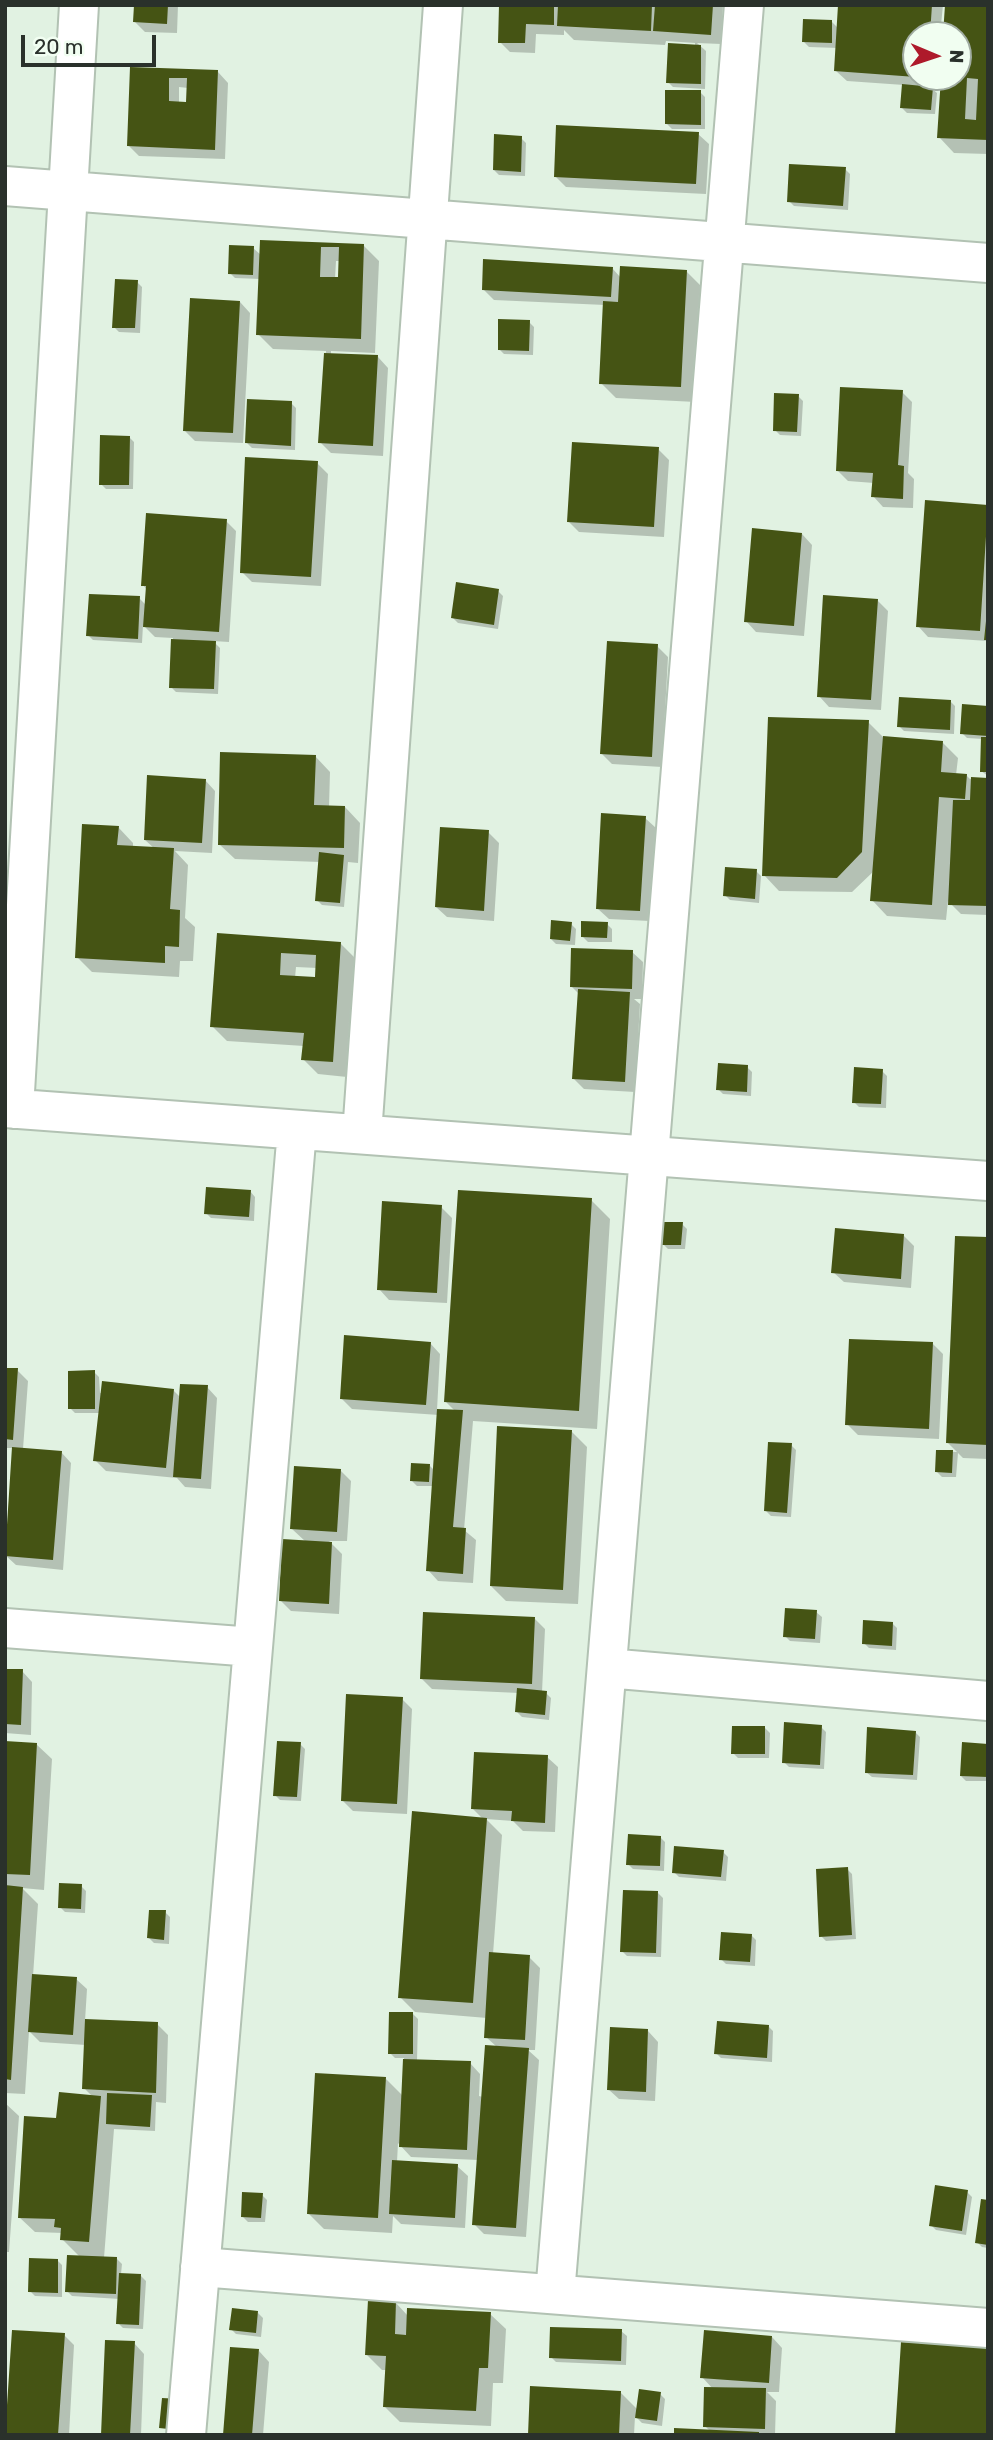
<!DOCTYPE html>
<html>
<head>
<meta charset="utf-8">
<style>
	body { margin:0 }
	#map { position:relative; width:993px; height:2440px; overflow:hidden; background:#e1f2e2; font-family:Rubik,sans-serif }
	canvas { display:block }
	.frame { position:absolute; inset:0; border:7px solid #2a312b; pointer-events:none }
	.north { position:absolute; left:902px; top:21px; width:70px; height:70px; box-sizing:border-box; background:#f1fef1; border:2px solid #a1aca2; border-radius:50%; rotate:92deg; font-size:19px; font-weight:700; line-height:28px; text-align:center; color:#2a312b }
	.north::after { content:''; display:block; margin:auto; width:24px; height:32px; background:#ae1a2b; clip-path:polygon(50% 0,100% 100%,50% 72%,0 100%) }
	.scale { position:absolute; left:21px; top:35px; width:135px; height:32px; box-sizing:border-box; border:4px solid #2a312b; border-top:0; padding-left:9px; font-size:21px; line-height:24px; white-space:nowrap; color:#2a312b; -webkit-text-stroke:5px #f1fef1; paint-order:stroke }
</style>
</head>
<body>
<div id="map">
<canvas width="993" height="2440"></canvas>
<div class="frame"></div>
<div class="north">N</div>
<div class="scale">20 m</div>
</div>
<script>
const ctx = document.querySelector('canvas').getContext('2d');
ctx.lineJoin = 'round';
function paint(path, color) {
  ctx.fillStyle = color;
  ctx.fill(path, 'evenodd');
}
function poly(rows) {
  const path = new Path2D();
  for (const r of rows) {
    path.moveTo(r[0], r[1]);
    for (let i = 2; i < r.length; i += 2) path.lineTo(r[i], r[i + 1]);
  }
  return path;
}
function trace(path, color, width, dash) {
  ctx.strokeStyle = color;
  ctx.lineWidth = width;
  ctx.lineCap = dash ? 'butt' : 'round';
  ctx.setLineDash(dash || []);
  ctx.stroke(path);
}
paint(poly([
	[135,5,178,5,177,33,145,32,134,21],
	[501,5,723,5,721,44,697,43,706,51,705,89,673,87,668,82,695,46,695,43,666,41,665,45,574,40,564,30,564,35,536,34,535,53,510,52,500,42],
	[840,5,943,5,940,35,916,35,916,77,938,77,937,87,930,87,937,93,935,114,907,113,902,108,904,85,847,81,836,71,838,48,809,47,804,42,832,22,839,29],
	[988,5,988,154,954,153,939,137,943,77,958,77,958,35,945,35],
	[132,68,218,72,228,83,225,159,139,156,128,145],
	[179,87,188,88,188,104,179,104],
	[700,92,705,97,705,129,672,129,667,124],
	[698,134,709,144,706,194,566,187,555,176],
	[521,138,526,143,525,176,499,175,494,170],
	[845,169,850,174,848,210,794,206,789,201],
	[261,242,364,246,379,261,375,353,331,351,331,355,378,357,388,368,383,456,331,453,320,442,326,351,273,349,258,334,260,279,235,278,230,273,253,248,261,255],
	[336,261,340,261,339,279,335,279],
	[612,268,621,278,687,272,702,287,696,402,616,398,601,383,605,305,494,300,483,289],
	[137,282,142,287,140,333,119,332,114,327],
	[240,302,250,313,243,443,195,441,184,430],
	[529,322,534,327,533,355,504,354,499,349],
	[902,392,912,402,908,473,914,479,913,508,883,507,873,496,874,483,848,481,838,471],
	[798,396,803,401,801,436,780,435,775,430],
	[291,403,296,408,295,450,252,448,247,443],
	[129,437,134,442,133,489,106,489,101,484],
	[658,449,669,460,664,537,579,532,569,522],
	[317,463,328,474,321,586,252,582,242,572],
	[988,506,988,641,928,637,918,626],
	[226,521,236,531,229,642,213,641,220,648,218,694,176,692,171,687,173,638,155,637,143,625,142,643,93,640,88,635,139,598,146,605,147,590,143,585],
	[802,534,812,545,804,636,756,632,746,621],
	[498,591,503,596,498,629,458,623,453,618],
	[877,600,888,611,881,710,829,707,819,696],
	[657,646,668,657,662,767,612,764,602,754],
	[950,701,955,706,954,734,904,731,899,726],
	[988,708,988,776,981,771,983,739,967,738,962,733],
	[868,722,884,738,943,743,958,758,956,775,966,775,970,779,988,780,988,915,961,914,948,901,946,920,887,916,872,900,875,870,852,892,779,891,764,875],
	[315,756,330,772,329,807,345,807,360,823,358,863,348,862,344,907,322,905,317,900,320,862,235,859,219,844],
	[205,780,215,791,212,853,175,851,188,865,185,918,195,927,193,961,180,961,179,977,92,972,77,957,118,827,133,843,133,848,155,849,145,840],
	[645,818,656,828,650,921,609,919,598,909],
	[488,832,499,843,494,921,447,917,436,907],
	[756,871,761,876,759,903,730,900,725,895],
	[571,924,576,929,575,945,556,944,551,939],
	[607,924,612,929,612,942,588,942,583,937],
	[218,935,341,944,356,959,347,1077,318,1074,303,1059,304,1046,227,1041,212,1026],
	[296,967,317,968,316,979,295,978],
	[632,952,643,962,642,999,634,999,640,1004,635,1092,584,1089,573,1078,579,994,571,986],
	[747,1067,752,1072,751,1096,723,1094,718,1089],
	[882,1071,887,1076,886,1108,859,1107,854,1102],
	[250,1191,255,1197,254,1221,211,1218,206,1213],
	[591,1200,610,1219,597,1429,473,1421,464,1530,476,1540,473,1583,438,1581,428,1570,434,1486,417,1486,412,1481,429,1465,435,1471,439,1415,352,1409,341,1398,430,1343,440,1354,437,1410,456,1412,446,1402],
	[441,1207,452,1218,447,1303,389,1300,379,1289],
	[682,1224,687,1229,685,1249,668,1249,663,1244],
	[904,1236,914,1246,911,1288,844,1282,833,1272],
	[988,1239,988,1459,963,1458,958,1453,956,1477,942,1477,937,1472,938,1451,957,1452,948,1443],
	[932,1343,943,1354,939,1439,858,1435,847,1424],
	[5,1369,17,1370,28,1381,23,1449,61,1452,71,1463,63,1570,16,1565,5,1555,13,1448,5,1448],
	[94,1372,99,1377,100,1393,173,1390,181,1398,207,1387,217,1398,211,1489,185,1487,177,1478,106,1471,95,1460,100,1413,75,1413,70,1408],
	[571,1431,587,1447,578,1604,506,1601,491,1586],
	[791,1445,796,1450,791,1517,771,1516,766,1511],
	[340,1470,351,1481,347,1541,329,1541,342,1554,339,1614,291,1611,280,1600,306,1542,292,1529],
	[816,1612,822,1617,820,1643,790,1641,785,1636],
	[534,1618,545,1629,542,1692,546,1693,551,1698,549,1720,522,1717,517,1712,519,1693,432,1689,421,1678],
	[892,1623,897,1628,896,1650,869,1648,864,1643],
	[5,1670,22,1671,32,1682,31,1735,5,1733],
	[402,1699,412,1709,407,1814,353,1811,342,1800],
	[821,1727,826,1732,824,1769,789,1767,784,1762],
	[765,1728,770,1733,769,1758,738,1758,733,1753],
	[915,1732,920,1737,917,1780,872,1777,866,1772],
	[5,1742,36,1744,52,1759,44,1890,22,1888,38,1904,33,1976,76,1979,87,1989,85,2021,157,2024,168,2035,166,2103,156,2102,155,2131,114,2129,104,2258,117,2259,122,2264,121,2274,141,2276,146,2281,143,2329,123,2328,118,2323,120,2299,72,2296,67,2291,80,2257,62,2239,63,2233,35,2232,19,2217,58,2120,93,2097,84,2088,86,2045,40,2042,29,2031,25,2094,5,2093],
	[300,1744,305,1749,301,1801,280,1800,275,1795],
	[988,1746,988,1781,966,1781,961,1776],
	[547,1757,558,1767,555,1832,523,1831,513,1821,486,1819,502,1835,493,1954,529,1957,540,1968,535,2050,528,2050,539,2060,526,2237,484,2234,474,2224,478,2160,411,2157,398,2143,397,2162,457,2166,468,2176,465,2228,401,2224,393,2216,392,2233,324,2229,309,2214,386,2079,403,2096,404,2058,395,2058,390,2053,413,2014,418,2019,417,2061,470,2063,480,2074,479,2096,483,2097,497,2047,486,2037,487,2018,415,2012,400,1997,483,1819,472,1808],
	[660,1837,665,1842,664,1871,633,1869,628,1864],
	[723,1852,728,1857,726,1881,679,1877,674,1872],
	[847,1869,852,1874,856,1939,826,1941,821,1936],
	[81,1886,86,1891,85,1913,65,1912,60,1907],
	[658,1893,663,1898,661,1957,627,1956,622,1951],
	[165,1912,170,1917,169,1944,154,1943,149,1938],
	[751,1935,756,1940,755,1966,726,1964,721,1959],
	[768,2026,773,2031,772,2062,721,2058,716,2053],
	[648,2031,658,2042,655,2101,619,2099,608,2089],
	[5,2103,19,2116,9,2252,5,2252],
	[967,2192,972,2197,966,2235,936,2230,931,2225],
	[262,2195,267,2200,265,2222,248,2222,243,2217],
	[988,2202,988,2248,982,2247,977,2242],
	[57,2260,62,2265,62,2297,35,2296,30,2291],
	[396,2303,408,2316,490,2314,506,2329,503,2383,493,2383,491,2426,400,2422,385,2407,387,2370,382,2370,367,2355],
	[258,2313,263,2318,261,2337,236,2334,231,2329],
	[621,2331,627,2336,626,2365,556,2362,551,2357],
	[64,2335,74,2345,69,2435,7,2435],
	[772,2337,782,2348,779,2392,767,2392,776,2401,775,2435,676,2435,710,2431,705,2426,713,2389,702,2377],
	[134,2343,144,2354,141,2435,103,2435],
	[259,2351,269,2362,263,2435,225,2435],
	[620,2392,638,2410,660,2394,665,2399,662,2426,642,2423,635,2416,634,2435,530,2435]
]), '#0003');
paint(poly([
	[134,5,168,5,167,24,133,22],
	[499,5,554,5,554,25,526,24,525,43,498,43],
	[558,5,652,5,651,31,557,26],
	[655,5,713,5,711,35,653,31],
	[838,5,932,5,930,35,916,35,916,77,834,71],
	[945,5,988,5,988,140,937,138,941,77,958,77,958,35,943,35],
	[967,78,978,79,976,120,965,119],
	[803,19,832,20,832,43,802,42],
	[668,43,701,45,701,84,666,83],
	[130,67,218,70,215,150,127,146],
	[169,78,187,78,186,102,169,101],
	[902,84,933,87,931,110,900,108],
	[665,90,701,90,701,125,665,124],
	[556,125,699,132,696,184,554,177],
	[494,134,522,136,521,172,493,170],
	[789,164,846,167,843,206,787,202],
	[260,240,364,244,361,339,256,335],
	[321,247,339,247,338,277,320,277],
	[229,245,254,246,253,275,228,274],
	[483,259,613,267,611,297,482,290],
	[620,266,687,270,681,387,599,384,603,301,618,302],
	[115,279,138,280,135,328,112,328],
	[190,298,240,301,233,433,183,431],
	[498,319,530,320,529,351,498,350],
	[324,353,378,355,373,446,318,443],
	[840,387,903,390,898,465,904,466,903,499,871,497,873,473,836,471],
	[774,393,799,394,797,432,773,431],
	[247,399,292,401,291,446,245,443],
	[100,435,130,436,129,485,99,485],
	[572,442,659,447,654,527,567,522],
	[245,457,318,461,311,577,240,573],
	[925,500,988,505,980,631,916,627],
	[146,513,227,519,219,632,143,627,146,586,141,586],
	[752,528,802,533,794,626,744,622],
	[456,582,499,589,494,625,451,618],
	[89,594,140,596,138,639,86,636],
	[823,595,878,599,871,700,817,697],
	[986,621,988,621,988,640,984,640],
	[171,639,216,641,214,689,169,688],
	[607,641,658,644,652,757,600,754],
	[899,697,951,700,950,730,897,727],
	[962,704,988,706,988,736,960,734],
	[768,717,869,720,862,852,837,878,762,876],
	[883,736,943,741,941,772,967,774,965,799,939,797,932,905,870,901],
	[981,737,988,737,988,772,980,772],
	[220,752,316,755,314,805,345,806,344,848,218,845],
	[147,775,206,779,202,843,144,840],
	[971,777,988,778,988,906,948,905,953,800,970,800],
	[601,813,646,816,640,911,596,909],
	[82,824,119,826,117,845,174,848,170,909,180,910,179,947,165,946,165,963,75,958],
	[440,827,489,830,484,911,435,907],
	[319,852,344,855,340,903,315,901],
	[725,867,757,869,755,899,723,896],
	[551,920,572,922,570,941,550,939],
	[581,921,608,922,607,938,581,937],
	[217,933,341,942,333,1062,301,1060,304,1033,210,1027],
	[281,953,316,955,315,977,280,975],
	[571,948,633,950,632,989,570,987],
	[578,989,630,992,625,1082,572,1079],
	[718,1063,748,1065,747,1092,716,1090],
	[854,1067,883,1069,881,1104,852,1103],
	[206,1187,251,1190,249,1217,204,1214],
	[458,1190,592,1198,579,1411,444,1402],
	[382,1201,442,1205,437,1293,377,1290],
	[662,1222,683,1222,681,1245,662,1245],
	[835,1228,904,1234,901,1279,831,1273],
	[955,1236,988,1237,988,1445,946,1443],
	[344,1335,431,1342,426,1405,340,1399],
	[849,1339,933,1342,929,1429,845,1425],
	[5,1368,18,1368,13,1440,5,1439],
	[95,1370,95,1409,68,1409,68,1371],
	[102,1381,174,1389,166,1468,93,1461],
	[180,1384,208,1385,201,1479,173,1477],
	[437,1409,463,1410,453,1527,466,1528,463,1574,426,1571],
	[497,1426,572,1430,563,1590,490,1586],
	[768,1442,792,1443,787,1513,764,1511],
	[12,1447,62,1451,53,1560,5,1556],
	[936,1450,953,1450,952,1473,935,1472],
	[411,1463,430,1464,429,1482,410,1481],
	[294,1466,341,1469,337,1532,290,1529],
	[282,1539,332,1542,329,1604,279,1601],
	[785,1608,817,1610,815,1639,783,1637],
	[423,1612,535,1617,532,1684,420,1679],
	[863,1620,893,1622,892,1646,862,1644],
	[5,1669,23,1669,21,1725,5,1724],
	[517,1688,547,1691,545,1715,515,1712],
	[346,1694,403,1697,397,1804,341,1801],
	[784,1722,822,1725,820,1765,782,1763],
	[732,1726,765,1726,765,1754,731,1754],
	[867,1727,916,1731,913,1775,865,1773],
	[5,1741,37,1743,30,1875,5,1874],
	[277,1741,301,1742,297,1797,273,1796],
	[962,1742,988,1744,988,1777,960,1776],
	[474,1752,548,1755,545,1823,511,1821,512,1811,471,1809],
	[412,1811,487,1818,473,2003,398,1998],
	[628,1834,661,1836,660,1866,626,1865],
	[674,1846,724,1850,721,1877,672,1873],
	[848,1867,852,1935,819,1937,816,1869],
	[59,1883,82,1884,81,1909,58,1908],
	[5,1885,23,1887,11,2080,5,2079],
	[623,1890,658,1891,656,1953,620,1952],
	[149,1910,166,1910,164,1940,147,1938],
	[721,1932,752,1934,750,1962,719,1960],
	[489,1952,530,1955,525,2040,484,2038],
	[32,1974,77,1977,73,2035,28,2032],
	[389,2012,413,2012,413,2054,388,2054],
	[85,2019,158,2022,156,2093,82,2089],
	[717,2021,769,2025,767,2058,714,2054],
	[610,2027,648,2029,646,2092,607,2090],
	[485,2045,529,2048,516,2228,472,2225],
	[403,2059,471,2061,467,2150,399,2147],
	[315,2073,386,2077,378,2218,307,2214],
	[59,2092,101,2096,89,2242,60,2240,61,2228,54,2227,55,2219,18,2218,24,2116,56,2118],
	[107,2093,152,2095,150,2127,106,2124],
	[392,2160,458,2164,455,2218,389,2214],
	[935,2185,968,2190,962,2231,929,2226],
	[242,2192,263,2193,261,2218,241,2217],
	[981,2199,988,2200,988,2245,975,2243],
	[67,2255,117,2257,116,2294,65,2292],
	[29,2258,58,2259,58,2293,28,2292],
	[119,2273,141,2274,139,2325,116,2324],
	[368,2300,396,2301,395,2334,406,2335,407,2308,491,2312,488,2368,479,2368,476,2411,383,2407,386,2356,365,2355],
	[232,2308,258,2311,256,2333,229,2330],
	[550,2327,622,2329,621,2361,549,2358],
	[12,2330,65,2333,58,2435,5,2435],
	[704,2330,772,2336,769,2383,700,2378],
	[105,2340,135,2341,130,2435,101,2435],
	[901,2342,988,2347,988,2435,895,2435],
	[230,2347,259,2349,252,2435,223,2435],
	[530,2386,621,2391,619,2435,528,2435],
	[704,2387,766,2388,765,2429,703,2427],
	[639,2389,661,2392,657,2421,635,2418],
	[162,2398,180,2399,178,2430,159,2428],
	[674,2428,759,2432,759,2435,674,2435]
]), '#455414');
const minor = poly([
	[5,186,988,263],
	[5,1108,988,1181],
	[14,1109,79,5],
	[362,1134,443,5],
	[5,1628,253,1647],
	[607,1668,988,1701],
	[200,2267,988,2328],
	[555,2294,744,5],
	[186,2435,297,1130]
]);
trace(minor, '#b2c2b3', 42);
trace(minor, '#fff', 38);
</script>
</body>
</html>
